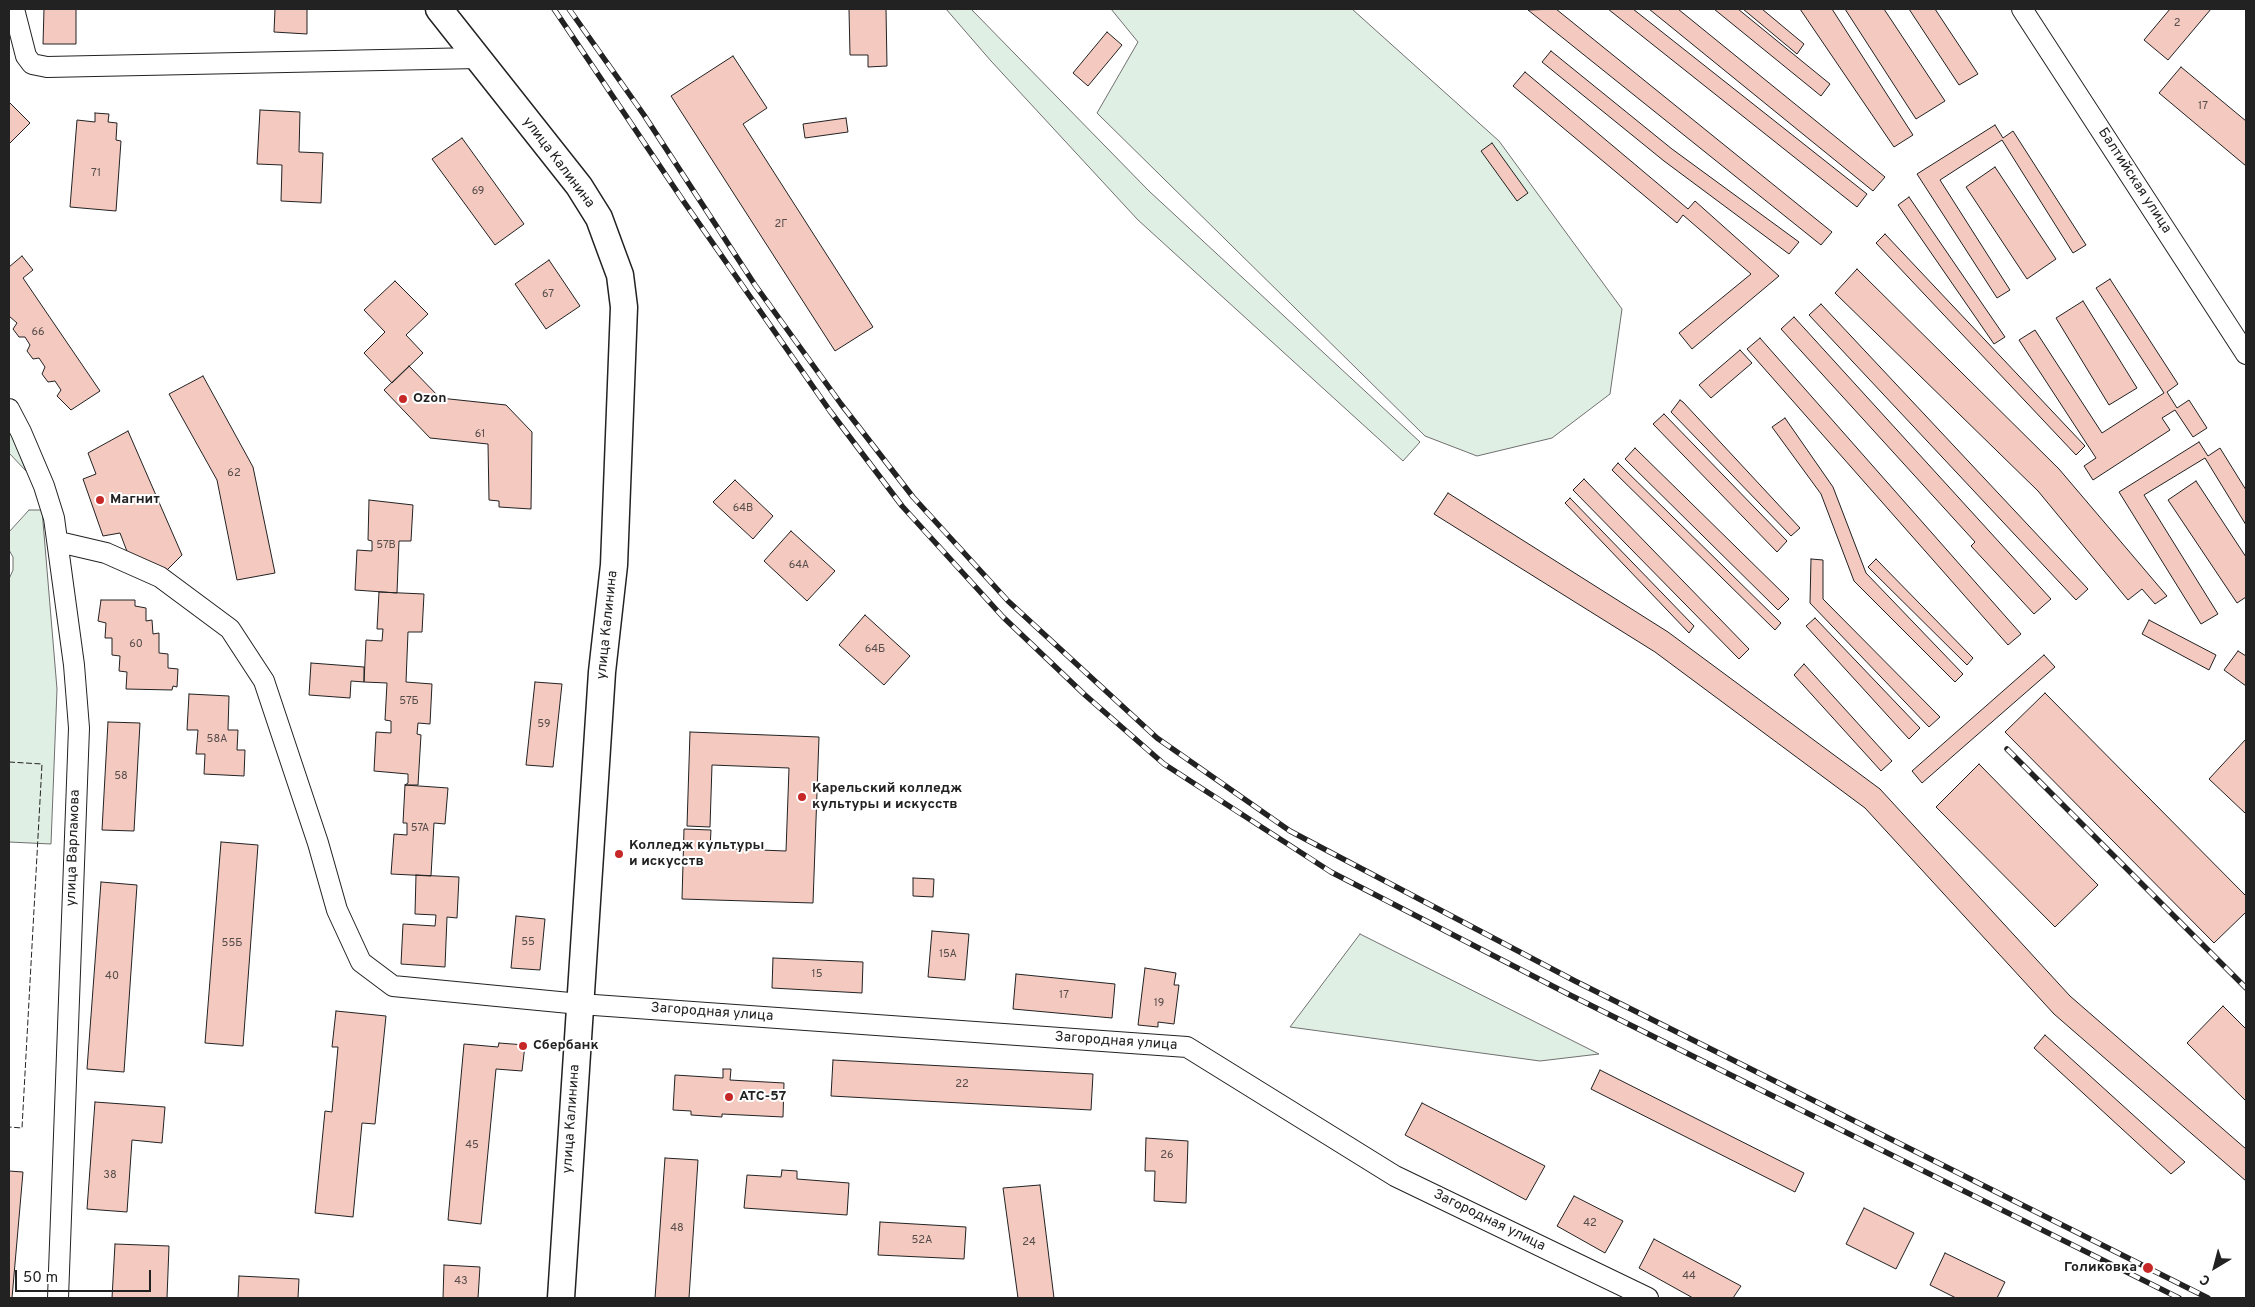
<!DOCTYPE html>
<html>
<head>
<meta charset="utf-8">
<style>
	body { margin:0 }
	#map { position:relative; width:2255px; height:1307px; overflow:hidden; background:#fff; font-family:Overpass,sans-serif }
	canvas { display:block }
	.frame { position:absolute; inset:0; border:10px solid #222; pointer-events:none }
	.north { position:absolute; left:2190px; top:1242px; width:50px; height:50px; -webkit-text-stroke:4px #fff; paint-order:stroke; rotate:217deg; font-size:14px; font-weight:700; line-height:20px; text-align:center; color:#222 }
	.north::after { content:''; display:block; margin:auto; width:18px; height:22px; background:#222; clip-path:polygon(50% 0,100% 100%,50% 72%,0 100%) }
	.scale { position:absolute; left:15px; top:1270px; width:136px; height:22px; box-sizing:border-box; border:2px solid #222; border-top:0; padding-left:6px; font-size:15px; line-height:18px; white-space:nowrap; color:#222; -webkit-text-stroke:4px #fff; paint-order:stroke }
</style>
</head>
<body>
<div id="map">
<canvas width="2255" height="1307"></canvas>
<div class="frame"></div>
<div class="north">С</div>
<div class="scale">50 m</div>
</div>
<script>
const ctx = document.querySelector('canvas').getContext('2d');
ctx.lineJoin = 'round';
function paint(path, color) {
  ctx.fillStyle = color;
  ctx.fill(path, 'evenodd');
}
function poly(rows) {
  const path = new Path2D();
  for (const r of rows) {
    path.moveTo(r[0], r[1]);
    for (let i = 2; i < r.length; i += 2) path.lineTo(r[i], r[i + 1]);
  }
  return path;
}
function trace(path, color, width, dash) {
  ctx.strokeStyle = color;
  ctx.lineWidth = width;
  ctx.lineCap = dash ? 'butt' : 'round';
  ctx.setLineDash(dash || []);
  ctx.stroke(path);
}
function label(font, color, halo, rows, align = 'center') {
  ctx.font = font + ' Overpass,sans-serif';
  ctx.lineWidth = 4;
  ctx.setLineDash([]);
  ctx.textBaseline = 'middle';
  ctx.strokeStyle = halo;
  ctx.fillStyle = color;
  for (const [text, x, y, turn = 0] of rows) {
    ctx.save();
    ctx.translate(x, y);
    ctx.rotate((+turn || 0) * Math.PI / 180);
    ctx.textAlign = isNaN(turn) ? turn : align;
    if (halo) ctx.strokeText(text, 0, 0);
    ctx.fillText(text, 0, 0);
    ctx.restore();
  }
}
const green = poly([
	[946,9,971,9,1149,191,1420,442,1403,461,1138,220,991,61,946,9],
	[1111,9,1352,9,1499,141,1622,309,1610,394,1552,438,1477,456,1425,436,1097,113,1138,42,1111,9],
	[9,427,26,471,9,453,9,427],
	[29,510,42,510,57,689,51,844,9,842,9,579,13,570,13,557,9,550,9,532,29,510],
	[1360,934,1599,1054,1540,1061,1290,1027,1360,934]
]);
paint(green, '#e0efe3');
trace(green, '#6f6f6f', 1);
const building = poly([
	[44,9,76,9,76,44,43,44,44,9],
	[275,9,307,9,307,34,274,32,275,9],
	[849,9,886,9,887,66,868,67,868,55,850,55,849,9],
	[1556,9,1832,232,1821,245,1528,10,1556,9],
	[1608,9,1633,9,1867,194,1857,207,1608,9],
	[1649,9,1678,9,1885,177,1873,191,1649,9],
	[1714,9,1738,9,1830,84,1821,96,1714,9],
	[1743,9,1762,9,1804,44,1797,54,1743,9],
	[1800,9,1832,9,1913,135,1894,147,1800,9],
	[1845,9,1884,9,1945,101,1916,119,1845,9],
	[1909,9,1935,9,1978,74,1959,85,1909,9],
	[2170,9,2211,9,2168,60,2144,40,2170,9],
	[1107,32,1122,45,1088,86,1073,73,1107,32],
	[1551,51,1672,149,1799,242,1789,254,1664,161,1542,62,1551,51],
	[733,56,767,108,743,124,873,327,835,351,671,96,733,56],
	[2181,67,2246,121,2246,166,2159,93,2181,67],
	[1525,72,1688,209,1695,201,1779,276,1692,349,1679,333,1751,274,1683,215,1677,223,1513,86,1525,72],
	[9,102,30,123,10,143,9,142,9,102],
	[260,110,300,112,299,152,323,153,321,203,281,201,282,165,257,164,260,110],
	[95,113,109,114,108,122,117,123,116,140,121,141,116,211,70,207,77,120,95,122,95,113],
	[846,118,848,132,805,138,803,124,846,118],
	[1995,125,2003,138,2013,131,2086,245,2073,253,2002,140,1940,180,2010,290,1997,298,1917,174,1995,125],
	[462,138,524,224,495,245,432,159,462,138],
	[1492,143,1528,193,1517,201,1481,151,1492,143],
	[1995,167,2056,259,2027,279,1966,187,1995,167],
	[1909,197,2005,337,1994,344,1898,205,1909,197],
	[1885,234,2085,446,2076,455,1876,243,1885,234],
	[22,256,33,270,23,278,100,391,71,410,57,396,61,390,55,381,48,382,42,374,45,367,39,358,33,359,27,351,30,345,25,337,19,337,13,329,17,323,9,316,9,267,22,256],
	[549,260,580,306,546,329,515,284,549,260],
	[1857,269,2059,469,2167,596,2155,604,2142,589,2128,600,2038,491,1835,293,1857,269],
	[2110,279,2178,384,2167,392,2177,408,2189,400,2207,428,2193,437,2175,410,2162,418,2170,430,2093,480,2084,466,2096,458,2019,340,2035,330,2102,433,2164,393,2096,288,2110,279],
	[395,281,428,314,406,335,423,353,392,383,364,353,385,332,364,310,395,281],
	[2083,301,2137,388,2109,405,2056,318,2083,301],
	[1821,304,2088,589,2076,600,1809,315,1821,304],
	[1794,317,2051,599,2034,614,1971,546,1975,542,1781,329,1794,317],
	[1760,338,2021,634,2008,645,1747,349,1760,338],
	[1740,350,1752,363,1711,398,1699,385,1740,350],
	[409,366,440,398,506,405,532,432,531,509,499,507,499,501,489,500,488,444,430,438,384,390,409,366],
	[203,376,253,467,275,573,237,580,217,480,169,394,203,376],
	[1680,400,1683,402,1800,528,1791,536,1671,412,1680,400],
	[1664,414,1787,541,1777,552,1653,424,1664,414],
	[1785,418,1833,487,1866,573,1963,674,1955,682,1854,581,1821,494,1772,427,1785,418],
	[128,431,182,555,163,574,128,554,120,533,103,536,83,479,96,474,88,453,128,431],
	[2199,442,2208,456,2220,448,2246,490,2246,525,2205,458,2144,495,2218,614,2201,624,2119,492,2199,442],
	[1635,448,1789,599,1778,610,1625,459,1635,448],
	[1618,463,1781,623,1775,630,1612,470,1618,463],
	[1584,479,1749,649,1739,659,1573,490,1584,479],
	[735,480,773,516,753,539,713,502,735,480],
	[2196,481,2246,557,2246,597,2237,603,2168,500,2196,481],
	[1448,493,1668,632,1880,789,2070,996,2246,1149,2246,1181,2054,1014,1865,808,1655,652,1434,514,1448,493],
	[1570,498,1694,626,1689,633,1565,503,1570,498],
	[369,500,413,505,411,541,399,541,397,593,355,590,357,550,372,551,372,541,368,540,369,500],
	[791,531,835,571,807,601,764,561,791,531],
	[1811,559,1823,560,1823,599,1940,717,1929,727,1810,603,1811,559],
	[1876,559,1973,658,1967,665,1868,567,1876,559],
	[379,592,424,594,422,632,408,632,406,682,432,684,430,724,418,723,417,734,421,735,418,785,405,785,408,783,408,774,374,771,376,732,391,733,391,721,385,720,387,683,364,682,366,640,382,641,383,629,377,629,379,592],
	[101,600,135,600,135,606,146,608,146,621,152,620,153,634,159,633,159,653,168,654,168,668,178,669,177,687,173,686,172,690,126,689,127,672,119,671,120,656,112,655,112,638,105,638,106,623,98,621,101,600],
	[865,615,910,656,884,685,839,645,865,615],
	[1815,618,1920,728,1909,739,1806,626,1815,618],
	[2149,620,2216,655,2209,670,2142,634,2149,620],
	[2238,651,2246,656,2246,686,2224,670,2238,651],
	[2044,655,2055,667,1922,783,1912,771,2044,655],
	[311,663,364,667,364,682,351,681,350,698,309,695,311,663],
	[1804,664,1892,761,1881,771,1794,675,1804,664],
	[535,682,562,684,553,767,526,765,535,682],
	[2045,693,2246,896,2246,912,2214,943,2005,732,2045,693],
	[189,694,229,696,228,730,238,730,237,750,245,750,244,776,204,774,205,754,196,754,198,730,187,730,189,694],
	[108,722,140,723,134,831,102,830,108,722],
	[690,732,819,737,813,903,682,899,684,829,711,830,710,848,786,851,789,768,712,765,710,827,687,826,690,732],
	[2246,739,2246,814,2209,779,2246,739],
	[1979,764,2098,885,2055,927,1936,807,1979,764],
	[405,785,448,788,445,824,434,823,431,876,391,874,394,834,407,835,407,823,403,823,405,785],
	[221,842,258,845,243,1046,205,1043,221,842],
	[416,875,459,877,457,918,447,917,445,967,401,964,403,924,435,926,436,915,415,914,416,875],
	[913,878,934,879,933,897,913,896,913,878],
	[101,882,137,885,124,1072,87,1069,101,882],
	[516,916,545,919,540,970,511,968,516,916],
	[932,931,969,934,965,980,928,977,932,931],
	[773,958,863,962,862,993,772,988,773,958],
	[1145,968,1176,973,1174,985,1179,985,1174,1024,1158,1022,1158,1027,1138,1025,1145,968],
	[1016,974,1115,984,1112,1018,1013,1009,1016,974],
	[2223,1006,2246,1029,2246,1101,2187,1043,2223,1006],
	[336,1011,386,1016,375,1124,362,1123,353,1217,315,1213,325,1111,332,1112,338,1047,332,1047,336,1011],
	[2045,1035,2185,1162,2171,1174,2034,1048,2045,1035],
	[499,1043,525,1045,522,1071,496,1069,481,1224,448,1220,464,1044,498,1047,499,1043],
	[833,1060,1093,1074,1091,1110,831,1096,833,1060],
	[723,1069,731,1069,730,1080,784,1083,783,1117,722,1114,722,1117,691,1115,691,1111,673,1110,675,1075,723,1078,723,1069],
	[1600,1070,1804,1173,1795,1192,1591,1089,1600,1070],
	[95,1102,165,1107,162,1143,132,1140,127,1212,87,1209,95,1102],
	[1422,1103,1545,1166,1526,1200,1405,1135,1422,1103],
	[1146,1138,1188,1141,1186,1203,1154,1201,1155,1171,1145,1171,1146,1138],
	[665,1158,698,1160,689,1298,655,1298,665,1158],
	[782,1170,797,1171,797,1179,849,1183,847,1215,744,1208,747,1175,781,1177,782,1170],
	[9,1171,23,1172,12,1298,9,1298,9,1171],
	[1040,1185,1054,1298,1018,1298,1003,1188,1040,1185],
	[1574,1196,1623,1221,1605,1253,1557,1226,1574,1196],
	[1864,1208,1914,1233,1896,1269,1846,1244,1864,1208],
	[880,1222,966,1227,964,1259,878,1255,880,1222],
	[1654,1239,1741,1286,1733,1298,1693,1298,1639,1268,1654,1239],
	[115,1244,169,1246,167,1298,112,1298,115,1244],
	[1945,1253,2005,1282,1997,1298,1956,1298,1930,1285,1945,1253],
	[444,1265,480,1267,478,1298,443,1298,444,1265],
	[239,1276,299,1279,298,1298,238,1298,239,1276]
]);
paint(building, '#f3c9c0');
trace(building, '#222', 1);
const minor = poly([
	[2022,9,2246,354],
	[15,13,26,56,32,64,47,67,478,58],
	[9,409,21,432,44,486,54,518,74,665,79,728,58,1298],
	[59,542,106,553,160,577,230,629,264,681,318,843,337,910,361,962,393,986,580,1004,1187,1047,1395,1176,1648,1298]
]);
const major = poly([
	[439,9,579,186,599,218,610,248,620,275,624,307,614,565,602,672,561,1298]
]);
trace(minor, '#222', 22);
trace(major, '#222', 29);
trace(minor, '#fff', 20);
trace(major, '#fff', 26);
const rail = poly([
	[554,9,684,202,830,411,902,506,1003,617,1085,695,1164,764,1331,872,1568,994,2179,1298],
	[569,9,644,115,755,285,841,404,913,497,1008,601,1157,738,1290,831,1575,981,2208,1298],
	[2007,749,2246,988]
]);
trace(rail, '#222', 5.5);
trace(rail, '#fff', 4, [11]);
trace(poly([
	[9,762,42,764,22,1128,9,1127]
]), '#222', 1, [6, 2.5]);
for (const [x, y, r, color] of [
	[403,399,5,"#c62828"],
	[100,500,5,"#c62828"],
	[802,797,5,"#c62828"],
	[619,854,5,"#c62828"],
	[523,1046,5,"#c62828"],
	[729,1097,5,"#c62828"],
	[2148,1268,6,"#c62828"]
]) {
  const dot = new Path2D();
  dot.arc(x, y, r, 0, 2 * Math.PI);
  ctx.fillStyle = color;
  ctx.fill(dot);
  trace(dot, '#fff', 2);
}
label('11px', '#564c4a', null, [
	["2",2177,24],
	["17",2203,107],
	["71",96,174],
	["69",478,192],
	["2Г",781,225],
	["67",548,295],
	["66",38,333],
	["61",480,435],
	["62",234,474],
	["64В",743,509],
	["57В",386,546],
	["64А",799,566],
	["60",136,645],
	["64Б",875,650],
	["57Б",409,702],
	["59",544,725],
	["58А",217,740],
	["58",121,777],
	["57А",420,829],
	["55",528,943],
	["55Б",232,944],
	["15А",948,955],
	["15",817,975],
	["40",112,977],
	["17",1064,996],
	["19",1159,1004],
	["22",962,1085],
	["45",472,1146],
	["26",1167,1156],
	["38",110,1176],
	["42",1590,1224],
	["48",677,1229],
	["52А",922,1241],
	["24",1029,1243],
	["44",1689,1277],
	["43",461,1282]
]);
label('14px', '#222', '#fff', [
	["улица Калинина",558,163,53],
	["Балтийская улица",2134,181,57],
	["улица Калинина",608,625,-84],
	["улица Варламова",74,848,-88],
	["Загородная улица",712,1013,4],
	["Загородная улица",1116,1042,4],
	["улица Калинина",572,1119,-86],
	["Загородная улица",1489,1221,26]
]);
label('bold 14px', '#222', '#fff', [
	["Ozon",413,399],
	["Магнит",110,500],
	["Карельский колледж",812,789],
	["культуры и искусств",812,805],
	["Колледж культуры",629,846],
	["и искусств",629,862],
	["Сбербанк",533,1046],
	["АТС-57",739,1097],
	["Голиковка",2137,1268,"right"]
], 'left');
</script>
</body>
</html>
